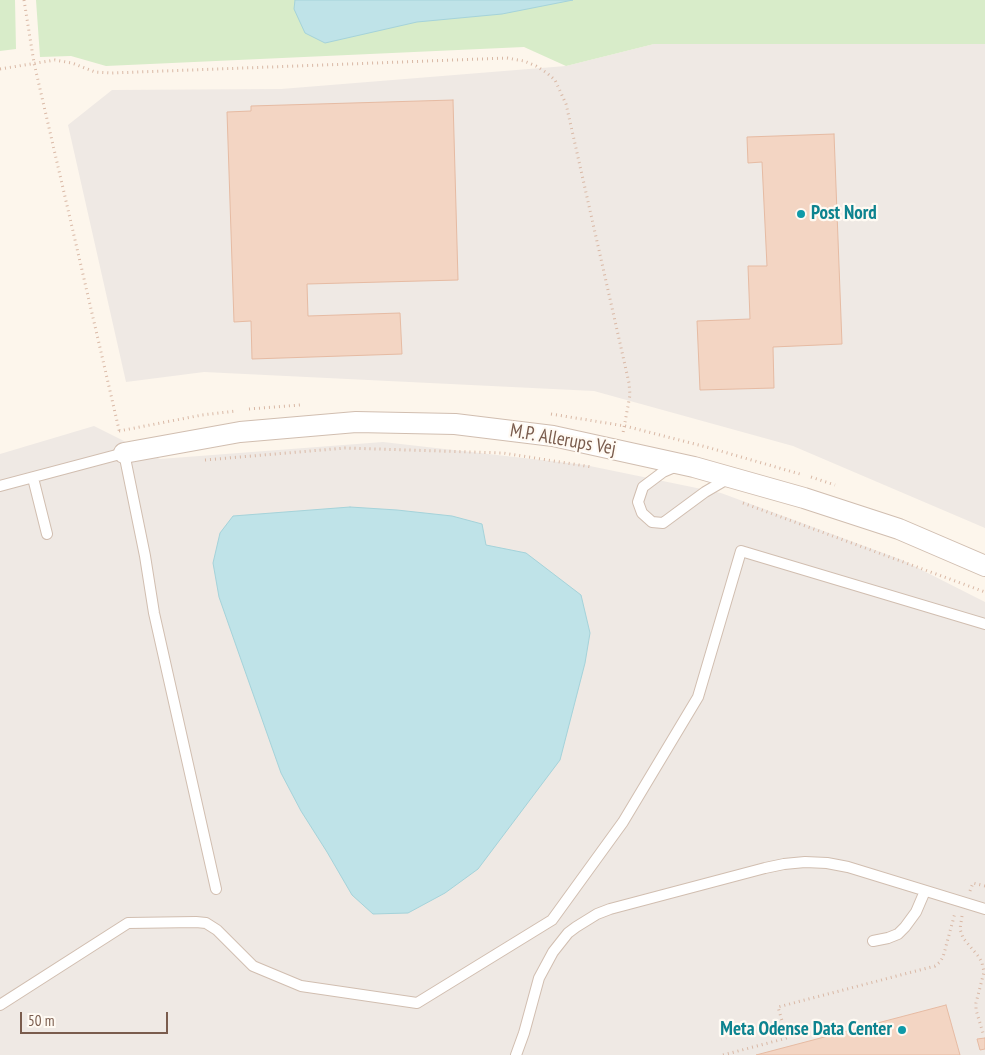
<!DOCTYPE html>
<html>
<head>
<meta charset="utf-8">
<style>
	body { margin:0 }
	#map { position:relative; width:985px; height:1055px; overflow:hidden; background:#fdf6ec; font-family:"PT Sans Narrow",sans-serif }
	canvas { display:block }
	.scale { position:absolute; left:20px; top:1012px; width:148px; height:22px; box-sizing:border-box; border:2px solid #7a5c4d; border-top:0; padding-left:6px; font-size:15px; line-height:18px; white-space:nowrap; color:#7a5c4d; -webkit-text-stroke:4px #fffaf3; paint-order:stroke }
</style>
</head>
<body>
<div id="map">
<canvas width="985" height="1055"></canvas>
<div class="scale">50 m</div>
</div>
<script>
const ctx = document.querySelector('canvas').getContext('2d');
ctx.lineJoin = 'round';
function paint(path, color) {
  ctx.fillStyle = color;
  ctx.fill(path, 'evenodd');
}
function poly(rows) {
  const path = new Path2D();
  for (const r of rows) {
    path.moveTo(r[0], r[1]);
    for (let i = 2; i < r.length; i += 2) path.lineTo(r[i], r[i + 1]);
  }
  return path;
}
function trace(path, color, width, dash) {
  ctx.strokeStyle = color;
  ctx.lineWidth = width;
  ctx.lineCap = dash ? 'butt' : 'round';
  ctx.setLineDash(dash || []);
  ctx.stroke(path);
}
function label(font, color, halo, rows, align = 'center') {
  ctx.font = font + ' "PT Sans Narrow",sans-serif';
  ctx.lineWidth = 4.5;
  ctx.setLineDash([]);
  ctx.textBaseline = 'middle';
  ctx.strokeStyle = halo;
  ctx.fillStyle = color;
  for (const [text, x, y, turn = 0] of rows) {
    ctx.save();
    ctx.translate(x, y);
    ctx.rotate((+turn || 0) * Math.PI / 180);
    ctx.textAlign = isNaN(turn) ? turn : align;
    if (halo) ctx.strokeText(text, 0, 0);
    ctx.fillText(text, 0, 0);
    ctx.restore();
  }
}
paint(poly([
	[654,44,985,44,985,528,793,446,594,391,204,372,126,382,68,125,112,90,281,89,566,66],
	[94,426,160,459,383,442,585,465,721,493,902,560,985,602,985,1055,0,1055,0,454]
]), '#efe9e4');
paint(poly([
	[0,0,15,0,16,49,0,51],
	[36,0,985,0,985,44,654,44,566,66,524,47,106,66,71,56,40,57]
]), '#d8ecc9');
const water = poly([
	[295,0,573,0,502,14,417,22,325,43,305,33,294,9,295,0],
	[350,507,397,510,452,516,482,524,486,545,526,553,581,595,590,633,585,663,560,760,478,869,445,893,408,913,373,914,352,895,327,852,301,811,281,773,239,654,219,597,213,563,220,533,233,516,350,507]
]);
paint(water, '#bfe3e8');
trace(water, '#a5d3da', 1);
const building = poly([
	[453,100,458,280,307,284,308,316,400,313,402,354,252,359,251,321,234,322,227,112,251,111,251,106,453,100],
	[834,134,842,344,773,347,774,388,700,390,697,321,750,319,748,266,767,266,762,162,748,163,747,137,834,134],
	[946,1005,960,1055,756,1055,946,1005],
	[985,1038,985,1049,980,1050,977,1039,985,1038]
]);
paint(building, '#f3d5c3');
trace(building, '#e6bba3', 1);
const lane = poly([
	[677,466,663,472,643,487,638,502,642,513,652,522,663,523,705,492,729,478],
	[33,478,47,534],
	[0,486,124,453,145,556,154,613,216,889],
	[873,941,888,938,898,934,905,927,916,912,925,891],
	[0,1005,128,923,196,922,206,923,217,930,253,966,301,986,417,1003,552,920,623,822,698,697,741,551,985,624],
	[516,1055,524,1033,539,978,553,952,568,933,576,927,597,914,610,909,765,868,784,864,805,862,827,863,848,867,985,909]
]);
const street = poly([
	[124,453,240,432,356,422,455,424,553,436,694,467,804,498,899,529,985,566]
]);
trace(lane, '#d1beb0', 12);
trace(street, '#d1beb0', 22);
trace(poly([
	[24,0,34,63,120,434],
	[0,69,55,60,72,63,95,72,112,73,507,58,524,61,536,66,547,73,555,80,566,104,629,383,630,395,623,433],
	[249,409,300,405],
	[551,414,625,426,710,448,800,474],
	[119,431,202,415,236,411],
	[205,460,345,448,503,453,592,467],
	[811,477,835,485],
	[743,503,985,592],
	[970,891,973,883,985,886],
	[962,916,960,929,963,938,979,957,982,963,984,972,976,1003,976,1010,983,1033],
	[723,1055,787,1038,778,1007,935,966,940,962,943,957,955,913]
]), '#d9b8a5', 3, [1, 4]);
trace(lane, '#fff', 10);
trace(street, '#fff', 20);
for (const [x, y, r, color] of [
	[801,214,5,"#0f9aa8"],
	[902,1030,5,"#0f9aa8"]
]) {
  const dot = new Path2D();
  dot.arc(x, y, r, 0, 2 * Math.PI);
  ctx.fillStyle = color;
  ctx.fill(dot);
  trace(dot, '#fffaf3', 2);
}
label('bold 19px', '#0d838f', '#fffaf3', [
	["Post Nord",811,214],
	["Meta Odense Data Center",892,1030,"right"]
], 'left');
label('19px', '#7a5c4d', '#fffaf3', [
	["M.P. Allerups Vej",563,440,10]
]);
</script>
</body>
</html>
